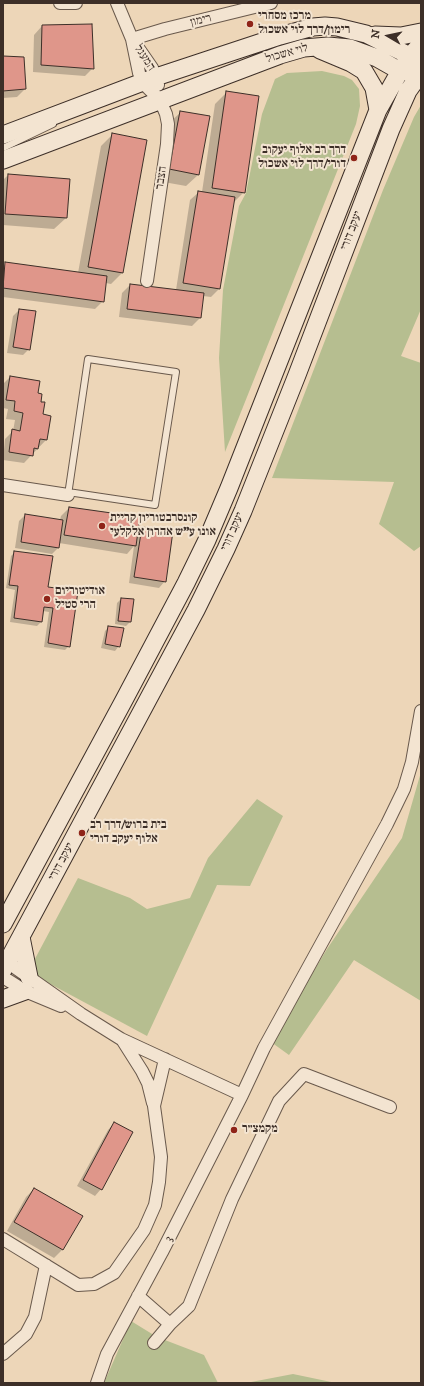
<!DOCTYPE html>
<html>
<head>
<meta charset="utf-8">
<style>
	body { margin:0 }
	#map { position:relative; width:424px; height:1386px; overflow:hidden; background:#edd6b8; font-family:"IM FELL DW Pica",serif }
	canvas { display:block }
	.frame { position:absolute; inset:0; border:4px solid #3d2f28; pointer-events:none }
	.north { position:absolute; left:368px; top:16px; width:40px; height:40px; -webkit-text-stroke:3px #f3e4d1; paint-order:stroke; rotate:279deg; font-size:11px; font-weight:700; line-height:16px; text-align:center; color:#3d2f28 }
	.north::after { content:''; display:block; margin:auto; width:14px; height:18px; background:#3d2f28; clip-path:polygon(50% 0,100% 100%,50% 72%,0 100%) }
</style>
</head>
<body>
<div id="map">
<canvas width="424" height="1386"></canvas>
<div class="frame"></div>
<div class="north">N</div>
</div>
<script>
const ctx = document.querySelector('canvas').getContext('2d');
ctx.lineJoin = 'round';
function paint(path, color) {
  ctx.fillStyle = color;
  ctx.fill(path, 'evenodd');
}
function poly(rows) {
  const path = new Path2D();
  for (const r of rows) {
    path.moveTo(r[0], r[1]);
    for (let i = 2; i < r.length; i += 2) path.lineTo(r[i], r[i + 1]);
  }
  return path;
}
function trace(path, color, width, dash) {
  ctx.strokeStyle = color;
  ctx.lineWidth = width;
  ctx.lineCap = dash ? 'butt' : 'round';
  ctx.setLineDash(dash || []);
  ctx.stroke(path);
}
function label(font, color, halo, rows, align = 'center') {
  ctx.font = font + ' "IM FELL DW Pica","Frank Ruhl Libre",serif';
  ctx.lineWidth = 4;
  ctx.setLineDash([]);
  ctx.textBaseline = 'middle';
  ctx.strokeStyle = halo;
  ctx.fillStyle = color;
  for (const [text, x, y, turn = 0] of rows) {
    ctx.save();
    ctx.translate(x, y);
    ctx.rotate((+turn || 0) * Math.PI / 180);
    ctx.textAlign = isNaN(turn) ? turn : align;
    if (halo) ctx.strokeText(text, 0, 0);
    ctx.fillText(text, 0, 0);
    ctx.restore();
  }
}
paint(poly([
	[322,71,344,76,352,80,359,89,360,106,356,124,225,452,219,358,223,290,239,206,246,193,262,114,275,79,287,73],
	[421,105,421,309,401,356,421,363,421,546,414,551,379,524,394,482,272,478,383,190,414,117],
	[421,772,421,1001,354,960,289,1055,271,1042,327,949,402,838],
	[257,799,283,816,250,886,217,885,147,1036,28,972,78,878,130,898,147,909,190,898,208,858],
	[131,1321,157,1337,204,1355,218,1383,104,1383],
	[293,1374,336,1383,246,1383]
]), '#b6be90');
paint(poly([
	[42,26,93,68,85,76,33,72,34,35],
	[3,57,25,89,17,97,3,98],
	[227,92,244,192,233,203,219,289,211,297,203,296,200,318,192,326,119,317,122,293,130,285,176,290,190,200,199,192,202,192,215,104],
	[181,112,198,175,186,186,158,181,169,123],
	[112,135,122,273,111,284,106,283,103,301,95,309,3,297,3,266,6,264,78,273,101,146],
	[8,175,66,218,54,229,3,225,3,180],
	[19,310,29,349,23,355,7,353,13,316],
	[10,377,36,394,42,415,50,417,46,440,24,463,3,460,5,439,13,431,15,420,6,419,8,409,3,408,3,384],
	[69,508,137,533,142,528,165,581,159,588,129,583,134,546,127,554,59,543,58,548,52,554,15,548,19,521,25,515,60,520,61,516],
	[15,552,47,588,69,646,65,650,44,647,49,612,43,611,41,622,37,626,10,622,15,590,6,588,11,556],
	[121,599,130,622,126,626,115,624,117,603],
	[109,627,119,646,115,651,101,648,105,631],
	[114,1123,131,1133,101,1189,95,1196,77,1186,108,1130],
	[34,1189,81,1216,62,1250,54,1258,7,1231,26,1197]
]), '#0003');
const building = poly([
	[92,24,94,69,41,65,42,25,92,24],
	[3,56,24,57,26,89,3,91,3,56],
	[226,91,259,96,245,193,212,188,226,91],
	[180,111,210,116,199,175,169,169,180,111],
	[112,133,147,140,123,273,88,267,112,133],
	[8,174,70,179,67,218,5,214,8,174],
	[198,191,235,197,220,289,183,283,198,191],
	[5,262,107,276,104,302,3,288,5,262],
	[130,284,204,293,201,318,127,309,130,284],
	[19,309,36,311,30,350,13,347,19,309],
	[10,376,40,381,38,393,42,394,41,402,45,402,43,414,51,416,47,440,40,439,38,449,34,448,33,456,9,452,12,429,20,431,23,413,14,411,15,401,6,400,10,376],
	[69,507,140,517,136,546,64,535,69,507],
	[25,514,63,520,59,548,21,542,25,514],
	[142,527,173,531,166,582,134,577,142,527],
	[14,551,53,556,48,587,78,591,70,647,48,643,53,608,44,607,42,622,14,618,18,586,9,585,14,551],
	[121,598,134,599,131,622,118,621,121,598],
	[108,626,124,628,120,647,105,644,108,626],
	[114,1122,133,1132,102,1190,83,1180,114,1122],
	[34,1188,83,1216,63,1250,14,1222,34,1188]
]);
paint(building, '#df968a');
trace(building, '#3d2f28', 1);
const service = poly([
	[3,148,53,124],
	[68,495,88,359,176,372,155,505,68,492]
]);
const minor = poly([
	[60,3,76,3],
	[117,3,132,39,139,73,143,83,160,100,166,114,168,124,167,144,147,281],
	[132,39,165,29,271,3],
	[134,42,152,68,156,77,158,85],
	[3,485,68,495],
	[3,959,81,1014,121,1039,242,1095],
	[3,977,25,991,61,1006],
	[123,1041,142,1071,148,1083,153,1103],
	[3,1239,78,1285,94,1284,114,1273,144,1230,155,1205,159,1182,161,1157,154,1106,165,1059],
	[138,1296,170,1324],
	[154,1343,170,1324,189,1306,232,1199,279,1101,304,1074,390,1107],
	[3,1354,26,1334,35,1317,46,1265],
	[97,1383,107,1354,162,1252,242,1095,264,1048,387,824,404,789,412,762,421,711]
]);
const secondary = poly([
	[375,35,401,36,421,32],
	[320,50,351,63,364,71,374,88,378,110],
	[3,135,156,77,280,36,313,27,325,26,337,27,366,34,410,56,415,65],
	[3,160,280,55,304,48,328,46,350,48,377,58,400,71,410,72],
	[3,924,123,702,186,583,207,540,229,488,378,110,400,71,410,56,421,44],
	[21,937,29,977],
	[3,970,196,610,226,549,243,511,297,375,391,129,408,91,421,73],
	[3,999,25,991]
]);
trace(service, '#69594c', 8);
trace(minor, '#69594c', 14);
trace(secondary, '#3d2f28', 19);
trace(service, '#f3e4d1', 6);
trace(minor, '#f3e4d1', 12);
trace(secondary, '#f3e4d1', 17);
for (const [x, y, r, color] of [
	[250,24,4,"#8f2418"],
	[354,158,4,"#8f2418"],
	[102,526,4,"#8f2418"],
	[47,599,4,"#8f2418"],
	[82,833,4,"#8f2418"],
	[234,1130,4,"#8f2418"]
]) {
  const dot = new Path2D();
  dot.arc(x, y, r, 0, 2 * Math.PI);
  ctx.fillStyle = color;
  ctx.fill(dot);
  trace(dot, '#f3e4d1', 1.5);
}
label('bold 12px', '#3d2f28', '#f3e4d1', [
	["מרכז מסחרי",258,17],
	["רימון/דרך לוי אשכול",258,31],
	["דרך רב אלוף יעקוב",346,151,"right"],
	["דורי/דרך לוי אשכול",346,165,"right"],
	["קונסרבטוריון קריית",110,519],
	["אונו ע\"ש אהרון אלקלעי",110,533],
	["אודיטוריום",55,592],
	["הרי סטיל",55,606],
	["בית ברוש/דרך רב",90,826],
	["אלוף יעקב דורי",90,840],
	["מקמצ״ר",242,1130]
], 'left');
label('12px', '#3d2f28', '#f3e4d1', [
	["רימון",201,21,-14],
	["לוי אשכול",287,54,-16],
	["המעגל",144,58,57],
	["הצבר",162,178,-82],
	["יעקב דורי",352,231,-69],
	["יעקב דורי",233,532,-66],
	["יעקב דורי",62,862,-62],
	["3",169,1239,-63]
]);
</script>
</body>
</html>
